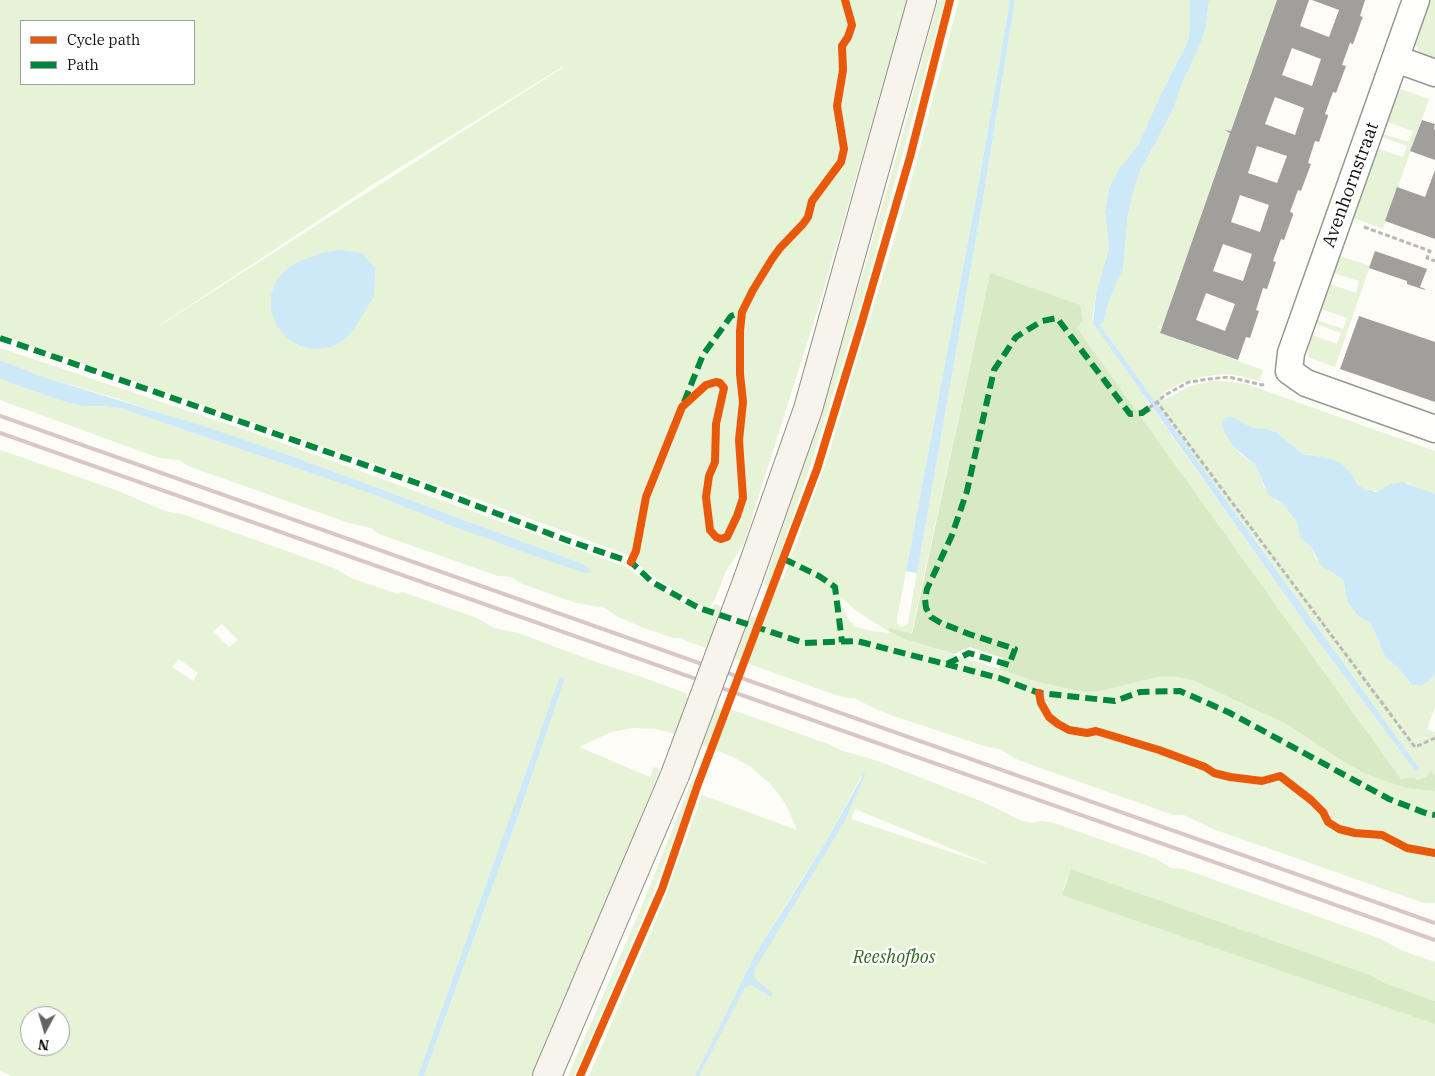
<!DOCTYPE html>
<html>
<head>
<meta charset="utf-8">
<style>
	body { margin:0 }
	#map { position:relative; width:1435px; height:1076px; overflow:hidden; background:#fdfcf7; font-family:"IBM Plex Serif",serif }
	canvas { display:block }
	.legend { position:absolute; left:20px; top:20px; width:175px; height:65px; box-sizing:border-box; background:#fff; border:1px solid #a0a0a0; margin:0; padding:6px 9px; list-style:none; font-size:15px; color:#111 }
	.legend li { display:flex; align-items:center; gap:10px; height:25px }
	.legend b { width:25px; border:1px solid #a0a0a0 }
	.north { position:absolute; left:20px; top:1006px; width:50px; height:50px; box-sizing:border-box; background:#fff; border:1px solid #a0a0a0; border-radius:50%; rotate:186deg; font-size:14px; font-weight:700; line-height:20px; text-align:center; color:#111 }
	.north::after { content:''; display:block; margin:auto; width:18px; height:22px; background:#646362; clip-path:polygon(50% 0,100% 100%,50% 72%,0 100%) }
</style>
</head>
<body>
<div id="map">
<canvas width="1435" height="1076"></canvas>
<ul class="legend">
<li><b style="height:6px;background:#e8590c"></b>Cycle path</li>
<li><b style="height:6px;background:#00873e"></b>Path</li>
</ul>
<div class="north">N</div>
</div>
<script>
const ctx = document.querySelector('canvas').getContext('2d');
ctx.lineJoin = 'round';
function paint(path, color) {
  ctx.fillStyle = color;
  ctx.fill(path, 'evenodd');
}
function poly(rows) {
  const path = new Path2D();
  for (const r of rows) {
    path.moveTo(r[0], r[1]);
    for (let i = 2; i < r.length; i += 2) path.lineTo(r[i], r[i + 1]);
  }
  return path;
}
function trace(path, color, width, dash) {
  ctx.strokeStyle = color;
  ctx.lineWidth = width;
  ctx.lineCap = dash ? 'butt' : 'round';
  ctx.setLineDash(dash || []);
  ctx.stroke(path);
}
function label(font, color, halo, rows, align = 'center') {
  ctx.font = font + ' "IBM Plex Serif",serif';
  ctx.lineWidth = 5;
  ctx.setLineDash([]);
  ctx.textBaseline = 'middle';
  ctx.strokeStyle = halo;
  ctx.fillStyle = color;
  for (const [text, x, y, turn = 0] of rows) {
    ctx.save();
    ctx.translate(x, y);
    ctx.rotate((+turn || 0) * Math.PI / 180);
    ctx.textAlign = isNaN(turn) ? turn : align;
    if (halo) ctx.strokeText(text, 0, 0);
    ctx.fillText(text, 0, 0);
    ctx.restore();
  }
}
paint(poly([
	[0,0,907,0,821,299,744,543,726,571,715,599,709,608,699,605,648,573,631,556,482,501,43,350,0,334],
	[21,21,194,21,194,84,21,84],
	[562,67,562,68,145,335,378,181],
	[938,0,945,0,864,294,813,458,769,585,783,579,826,462,906,200,959,0,1010,0,976,199,897,619,897,623,901,627,907,625,908,623,983,199,1015,0,1190,0,1190,29,1188,41,1160,96,1138,145,1119,169,1109,189,1105,212,1109,248,1096,294,1092,319,1153,409,1309,629,1416,772,1419,768,1100,325,1104,322,1108,303,1123,269,1128,214,1135,185,1140,171,1173,110,1181,86,1199,47,1206,27,1209,0,1277,0,1265,34,1262,33,1265,35,1248,82,1245,82,1248,84,1231,131,1227,131,1230,133,1213,181,1210,180,1213,182,1196,230,1193,229,1196,231,1179,278,1176,278,1178,280,1162,327,1158,327,1161,329,1160,333,1263,370,1260,381,1236,375,1224,374,1200,377,1177,385,1160,395,1164,400,1188,387,1211,381,1223,381,1246,384,1435,451,1435,494,1422,491,1408,483,1371,492,1361,488,1346,468,1328,458,1303,454,1280,435,1272,430,1253,428,1229,417,1238,452,1256,466,1264,487,1276,501,1282,503,1297,522,1312,548,1316,559,1329,571,1341,578,1344,582,1347,601,1358,616,1370,623,1380,643,1383,653,1386,657,1399,669,1409,682,1416,686,1421,686,1428,682,1435,674,1435,707,1427,729,1435,732,1435,776,1431,770,1427,776,1418,780,1414,777,1401,779,1077,328,1083,319,990,273,911,635,889,629,888,631,858,612,841,598,842,607,850,622,853,623,853,626,871,631,891,633,904,639,1054,686,1073,690,1105,690,1158,677,1175,677,1192,680,1288,725,1347,764,1364,773,1395,785,1412,789,1435,791,1435,903,1424,903,1404,896,1213,829,1184,815,1173,815,1018,760,1000,749,987,747,896,717,878,710,854,698,846,698,824,691,689,642,681,638,673,638,644,628,618,617,605,608,576,603,522,584,511,577,498,576,379,534,371,528,346,522,188,466,179,460,159,458,0,400,0,379,59,400,82,406,103,406,120,408,378,496,499,543,589,568,583,564,294,457,112,397,43,377,0,360,0,348,257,434,624,566,652,585,696,610,709,615,714,604,758,618,768,586,764,584,824,401,864,269,900,144],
	[1431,0,1435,0,1435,61,1424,57,1417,49,1416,44,1417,39],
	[1401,89,1429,99,1383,229,1354,218,1378,149,1403,157,1407,146,1382,137,1383,134,1409,142,1413,131,1387,122,1396,98],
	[1340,256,1370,266,1335,367,1308,357,1308,350,1312,335,1337,344,1341,333,1316,324,1317,320,1343,329,1347,318,1321,309,1330,284,1356,293,1359,281,1334,273],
	[0,450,116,490,165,511,182,514,334,568,351,578,398,594,402,592,477,618,494,628,518,633,596,662,636,675,688,694,686,697,718,708,729,712,730,709,828,744,843,751,878,761,983,802,1022,821,1032,823,1041,821,1051,822,1157,859,1170,868,1184,869,1381,939,1401,950,1435,962,1435,1001,1387,984,1370,975,1071,869,1063,890,1435,1016,1435,1076,589,1076,663,903,702,795,797,830,786,805,778,793,769,783,751,767,731,756,668,732,656,729,633,728,611,732,579,747,650,777,654,767,660,769,608,902,532,1076,424,1076,520,811,565,678,561,677,418,1076,11,1076,0,1070],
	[222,624,238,640,229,647,213,631],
	[179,659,198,673,193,681,172,667],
	[861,777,862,783,846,817,765,937,824,845],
	[855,809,984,862,987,864,851,819],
	[30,1016,60,1016,60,1046,30,1046],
	[692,780,694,782,692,791,651,898,574,1076,568,1076,642,906]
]), '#e7f3d7');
paint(poly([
	[990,273,1080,305,1083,319,1077,328,1401,779,1414,777,1418,780,1427,776,1431,770,1435,776,1435,791,1412,789,1395,785,1364,773,1347,764,1288,725,1192,680,1175,677,1158,677,1105,690,1089,692,1073,690,1038,682,999,669,1003,658,970,647,954,654,904,639,888,631,889,628,912,634],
	[1071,869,1370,975,1387,984,1435,1001,1435,1024,1062,895]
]), '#d8eac5');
paint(poly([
	[1010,0,1015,0,983,199,917,573,906,571,976,199],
	[1190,0,1209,0,1206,27,1199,47,1181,86,1173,110,1140,171,1135,185,1128,214,1123,269,1108,303,1104,322,1100,325,1419,768,1419,770,1416,772,1309,629,1093,323,1096,294,1109,248,1105,212,1109,189,1119,169,1138,145,1160,96,1188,41,1190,29],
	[339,250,362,253,375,268,374,296,354,329,344,340,331,347,316,349,300,346,287,338,277,326,271,311,271,295,276,282,285,270,298,262,322,253],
	[0,360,43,377,206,427,294,457,583,564,589,568,590,573,585,573,552,562,452,526,378,496,120,408,103,406,82,406,59,400,0,379],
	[1226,417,1232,417,1253,428,1267,429,1276,432,1303,454,1328,458,1341,463,1351,473,1357,484,1365,490,1376,492,1391,484,1402,482,1435,494,1435,674,1428,682,1421,686,1412,685,1399,669,1386,657,1383,653,1380,643,1370,623,1358,616,1347,601,1344,582,1341,578,1324,568,1320,564,1312,548,1300,537,1297,522,1282,503,1271,497,1267,492,1256,466,1233,446,1222,427,1222,421],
	[560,677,565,678,520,811,424,1076,418,1076],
	[866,770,862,783,843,824,755,969,754,973,755,979,772,992,773,996,769,996,752,985,745,987,699,1076,695,1076,755,955,824,845]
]), '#cde8f7');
paint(poly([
	[1277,0,1309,0,1300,26,1329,37,1339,10,1312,0,1365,0,1360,16,1363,17,1362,19,1353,44,1350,43,1342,65,1346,66,1336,93,1333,92,1325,114,1328,115,1328,116,1319,142,1315,141,1308,163,1311,164,1301,191,1298,190,1290,212,1293,213,1293,215,1284,240,1281,239,1273,261,1276,262,1267,289,1263,288,1256,310,1259,311,1250,338,1246,337,1238,360,1160,333,1230,133,1225,130,1231,131],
	[1292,48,1321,59,1312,86,1282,75],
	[1275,97,1304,108,1295,135,1265,124],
	[1257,146,1287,156,1277,183,1248,173],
	[1240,195,1269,205,1260,232,1231,222],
	[1223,244,1252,254,1243,281,1213,271],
	[1206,293,1235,304,1225,331,1196,320],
	[1422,120,1435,124,1434,129,1435,130,1435,160,1410,151],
	[1435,170,1435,239,1385,221,1397,187,1425,197],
	[1375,251,1427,269,1420,287,1425,289,1425,290,1407,284,1407,281,1369,268],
	[1359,316,1435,342,1435,402,1340,369]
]), '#a19f9c');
const minor = poly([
	[1416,0,1291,353,1289,371,1306,383,1435,429],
	[1396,59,1435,73]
]);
const secondary = poly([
	[748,579,808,409,922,0],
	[547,1076,675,775]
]);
trace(minor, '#979795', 29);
trace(secondary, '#8e8d8b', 30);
trace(poly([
	[1364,227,1430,251,1427,258,1435,261],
	[1264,384,1262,385,1229,377,1209,379,1189,382,1165,395,1157,402,1415,747,1435,738],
	[1149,408,1157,402]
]), '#b9b9b8', 3, [5, 2.5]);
trace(minor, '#fffffe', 26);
trace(secondary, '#f6f4eb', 28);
trace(poly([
	[0,416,1435,923],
	[0,433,1435,940]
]), '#d9c6c7', 4);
const secondaryBridge = poly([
	[675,775,748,579]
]);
trace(secondaryBridge, '#8e8d8b', 30, []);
trace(secondaryBridge, '#f6f4eb', 28);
trace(poly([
	[0,338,417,483,566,540,631,562,652,582,699,608,804,643,857,641,999,678,1039,693,1115,701,1140,692,1180,691,1230,713,1389,799,1428,814,1435,815],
	[684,402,703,355,731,316,742,312],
	[784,559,819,576,835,587,842,642],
	[947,664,969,653,1009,665,1015,649,969,634,941,623,931,617,926,608,925,599,927,589,952,535,967,491,994,370,1016,337,1042,321,1057,318,1130,414,1142,413,1149,408]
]), '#00873e', 6, [12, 6]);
trace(poly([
	[631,562,636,551,646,497,682,407,706,385,716,382,720,383,724,388,716,424,715,462,709,476,706,497,710,530,716,537,721,539,727,537,737,516,743,498,739,440,743,402,740,374,740,331,742,312,753,290,772,259,780,248,803,224,808,217,812,201,841,162,844,149,837,106,843,70,842,46,848,37,852,25,845,0],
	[1039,693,1041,703,1049,717,1058,724,1069,730,1087,733,1096,731,1159,750,1205,767,1214,773,1230,777,1262,781,1280,776,1311,800,1323,812,1328,822,1339,829,1355,833,1382,835,1407,848,1435,853],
	[580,1076,662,889,698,784,817,469,861,325,910,157,950,0]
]), '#e8590c', 8);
label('18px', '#111', '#fff', [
	["Avenhornstraat",1351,185,-70]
]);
label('italic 18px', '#2f6b1f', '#fff', [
	["Reeshofbos",894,958]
]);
</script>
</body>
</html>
